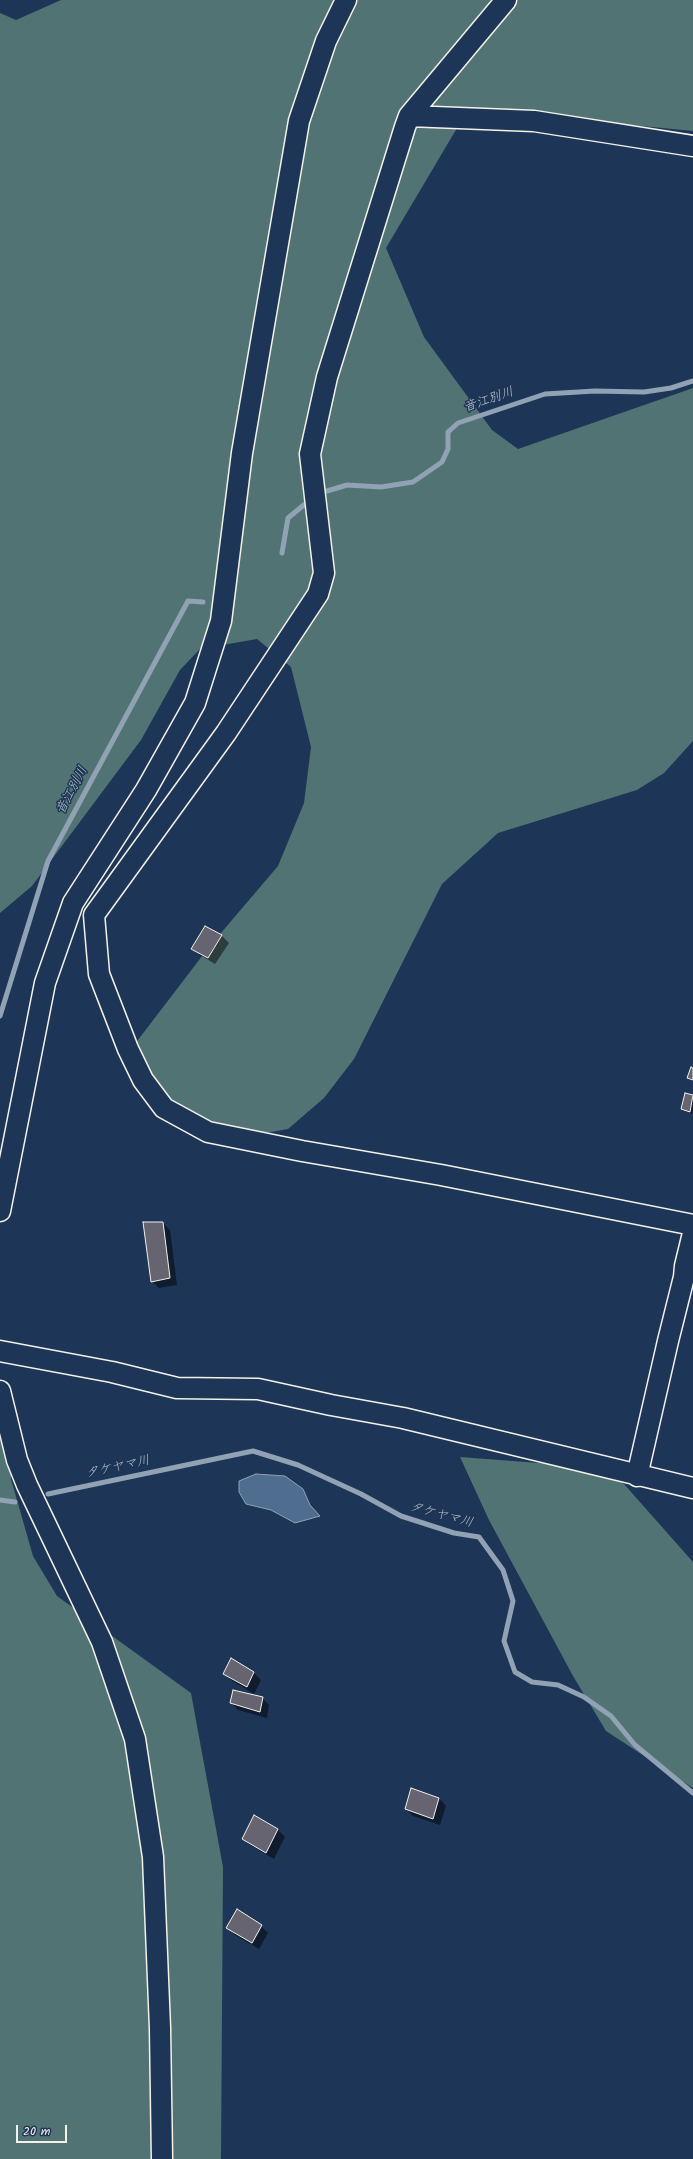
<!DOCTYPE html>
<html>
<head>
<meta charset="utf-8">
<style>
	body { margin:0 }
	#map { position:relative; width:693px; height:2159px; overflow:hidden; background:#1d3557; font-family:Kalam,sans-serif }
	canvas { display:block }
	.scale { position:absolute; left:16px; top:2125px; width:51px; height:18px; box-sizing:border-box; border:2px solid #f4f1e8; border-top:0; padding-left:5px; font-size:12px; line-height:14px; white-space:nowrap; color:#f4f1e8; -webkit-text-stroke:3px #1d3557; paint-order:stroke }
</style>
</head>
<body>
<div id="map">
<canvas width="693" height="2159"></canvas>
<div class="scale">20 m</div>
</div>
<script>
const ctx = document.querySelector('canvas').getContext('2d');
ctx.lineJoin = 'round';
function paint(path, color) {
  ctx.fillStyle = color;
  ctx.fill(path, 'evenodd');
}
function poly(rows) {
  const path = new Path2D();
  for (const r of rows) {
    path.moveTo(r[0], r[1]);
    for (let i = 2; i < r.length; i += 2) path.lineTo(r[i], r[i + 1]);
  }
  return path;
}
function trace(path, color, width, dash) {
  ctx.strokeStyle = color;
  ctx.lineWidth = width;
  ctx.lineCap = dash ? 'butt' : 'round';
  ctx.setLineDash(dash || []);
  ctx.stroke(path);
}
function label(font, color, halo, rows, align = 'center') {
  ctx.font = font + ' Kalam,"Klee One",sans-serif';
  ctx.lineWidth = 3;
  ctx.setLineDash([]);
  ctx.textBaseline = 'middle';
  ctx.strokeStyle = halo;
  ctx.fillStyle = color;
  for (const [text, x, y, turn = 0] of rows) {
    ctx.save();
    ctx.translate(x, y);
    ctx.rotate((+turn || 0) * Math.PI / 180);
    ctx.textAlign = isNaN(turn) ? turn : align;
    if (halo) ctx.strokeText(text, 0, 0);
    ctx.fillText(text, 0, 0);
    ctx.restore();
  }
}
paint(poly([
	[61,0,693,0,693,131,507,113,460,123,386,248,424,337,492,430,518,449,693,388,693,741,664,773,637,790,498,833,442,884,354,1059,324,1098,288,1129,227,1140,154,1105,128,1053,209,947,278,866,304,803,311,747,291,667,257,639,200,649,180,670,141,740,32,886,0,913,0,13,16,20],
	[0,1382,8,1395,11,1479,33,1556,57,1596,191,1693,223,1867,221,2159,0,2159],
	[460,1457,592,1467,624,1484,693,1562,693,1788,606,1731,573,1676,489,1520]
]), '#517373');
const water = poly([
	[256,1474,285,1476,303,1489,310,1505,320,1516,295,1523,271,1510,246,1504,239,1492,239,1481,256,1474]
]);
paint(water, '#4e6d8f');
trace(water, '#90a2b3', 1);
paint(poly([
	[206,927,222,936,229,943,215,964,200,955,193,948],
	[686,1094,693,1096,693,1114,682,1109],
	[163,1223,170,1230,177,1285,159,1288,152,1281],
	[232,1660,254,1673,261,1680,254,1694,231,1680,224,1673],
	[262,1698,269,1705,267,1718,238,1710,231,1703],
	[439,1798,446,1806,440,1825,413,1816,406,1809],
	[254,1816,278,1830,285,1837,274,1859,250,1845,243,1838],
	[237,1911,262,1926,250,1944,235,1935,228,1928],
	[262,1927,268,1933,259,1949,252,1945]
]), '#0007');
trace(poly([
	[327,491,347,485,381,487,413,482,442,462,448,449,448,432,458,423,545,394,595,391,644,392,671,388,693,381],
	[282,553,288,518,305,504],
	[0,1016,48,861,188,601,203,602],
	[48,1494,253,1451,298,1465,361,1494,401,1516,454,1533,479,1537,503,1570,513,1601,504,1641,515,1672,532,1682,558,1685,584,1697,611,1716,635,1745,693,1793],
	[0,1500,15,1502]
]), '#90a2b3', 5);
const building = poly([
	[205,926,222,935,208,958,191,949,205,926],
	[691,1067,693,1068,693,1080,687,1078,691,1067],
	[685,1093,693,1095,690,1112,681,1109,685,1093],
	[143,1222,163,1222,170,1278,151,1282,143,1222],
	[231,1658,254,1672,247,1687,223,1674,231,1658],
	[233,1690,263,1697,260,1712,230,1703,233,1690],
	[411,1788,439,1798,433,1819,405,1809,411,1788],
	[254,1815,278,1829,266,1853,242,1839,254,1815],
	[237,1909,262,1925,252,1943,226,1928,237,1909]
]);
paint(building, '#676471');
trace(building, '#f4f1e8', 1);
const minor = poly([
	[506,0,409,116,405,127,327,377,310,454,324,573,318,594,226,733,94,915,99,974,128,1049,143,1080,164,1108,208,1132,302,1151,441,1175,693,1225],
	[409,116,534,121,693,146],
	[0,1211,45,983,73,903,146,790,195,703,221,621,242,453,299,121,326,41,346,0],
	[0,1351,112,1372,177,1388,258,1389,331,1405,403,1418,693,1488],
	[0,1391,17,1460,27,1485,102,1642,135,1739,153,1857,160,2028,162,2159],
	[637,1476,668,1341,684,1277,685,1266,693,1233]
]);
trace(minor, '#f4f1e8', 23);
trace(minor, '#1d3557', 20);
label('italic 13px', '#bac3c9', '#1d3557', [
	["音江別川",489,401,-19],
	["音江別川",73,791,-62],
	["タケヤマ川",118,1468,-12],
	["タケヤマ川",441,1516,15]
]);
</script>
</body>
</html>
